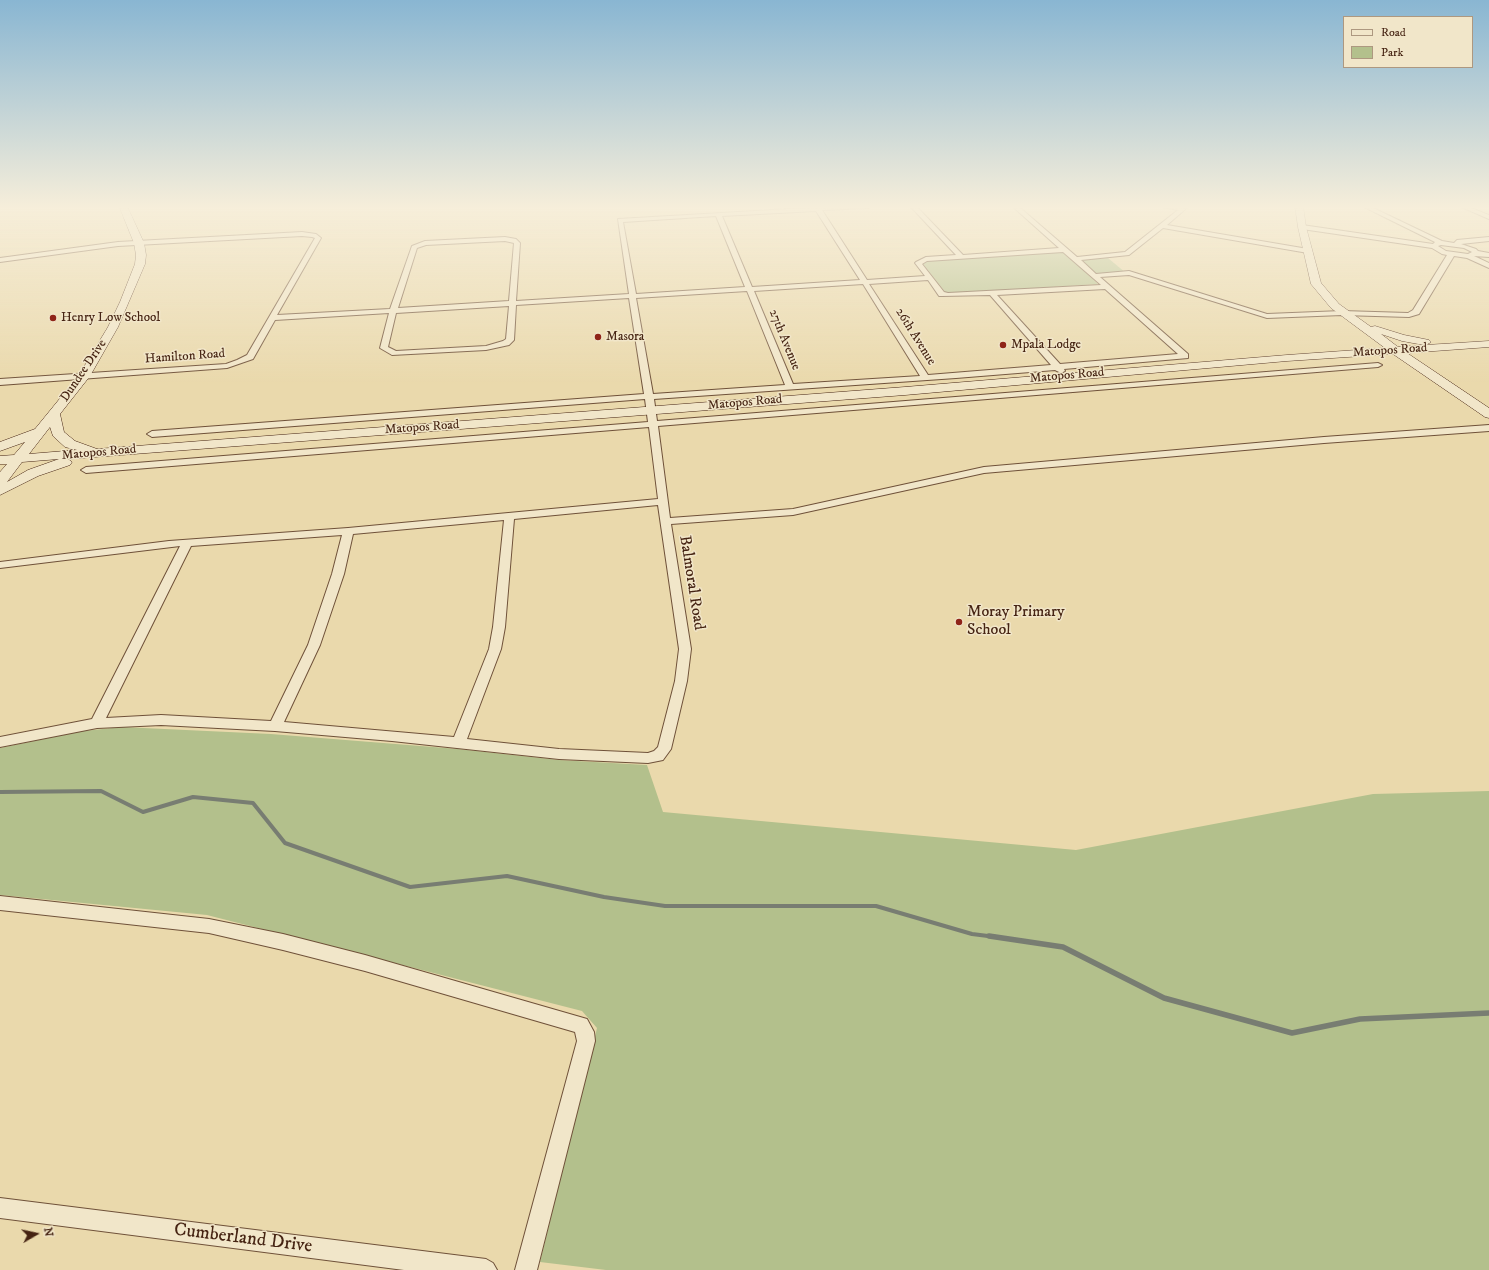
<!DOCTYPE html>
<html>
<head>
<meta charset="utf-8">
<style>
	body { margin:0 }
	#map { position:relative; width:1489px; height:1270px; overflow:hidden; background:#ead9ac; font-family:"IM FELL DW Pica",serif }
	canvas { display:block }
	.legend { position:absolute; left:1343px; top:16px; width:130px; height:52px; box-sizing:border-box; background:#f1e6c9; border:1px solid #ad9880; margin:0; padding:5px 7px; list-style:none; font-size:12px; color:#462413 }
	.legend li { display:flex; align-items:center; gap:8px; height:20px }
	.legend b { width:20px; border:1px solid #ad9880 }
	.north { position:absolute; left:16px; top:1214px; width:40px; height:40px; -webkit-text-stroke:3px #f1e6c9; paint-order:stroke; rotate:81deg; font-size:11px; font-weight:700; line-height:16px; text-align:center; color:#462413 }
	.north::after { content:''; display:block; margin:auto; width:14px; height:18px; background:#462413; clip-path:polygon(50% 0,100% 100%,50% 72%,0 100%) }
</style>
</head>
<body>
<div id="map">
<canvas width="1489" height="1270"></canvas>
<ul class="legend">
<li><b style="height:5px;background:#f1e6c9"></b>Road</li>
<li><b style="height:11px;background:#b3c08c"></b>Park</li>
</ul>
<div class="north">N</div>
</div>
<script>
const ctx = document.querySelector('canvas').getContext('2d');
ctx.lineJoin = 'round';
function paint(path, color) {
  ctx.fillStyle = color;
  ctx.fill(path, 'evenodd');
}
function poly(rows) {
  const path = new Path2D();
  for (const r of rows) {
    path.moveTo(r[0], r[1]);
    for (let i = 2; i < r.length; i += 2) path.lineTo(r[i], r[i + 1]);
  }
  return path;
}
function trace(path, color, width, dash) {
  ctx.strokeStyle = color;
  ctx.lineWidth = width;
  ctx.lineCap = dash ? 'butt' : 'round';
  ctx.setLineDash(dash || []);
  ctx.stroke(path);
}
function label(font, color, halo, rows, align = 'center') {
  ctx.font = font + ' "IM FELL DW Pica",serif';
  ctx.lineWidth = 3;
  ctx.setLineDash([]);
  ctx.textBaseline = 'middle';
  ctx.strokeStyle = halo;
  ctx.fillStyle = color;
  for (const [text, x, y, turn = 0] of rows) {
    ctx.save();
    ctx.translate(x, y);
    ctx.rotate((+turn || 0) * Math.PI / 180);
    ctx.textAlign = isNaN(turn) ? turn : align;
    if (halo) ctx.strokeText(text, 0, 0);
    ctx.fillText(text, 0, 0);
    ctx.restore();
  }
}
paint(poly([
	[1061,252,1065,253,1098,284,949,294,945,292,922,263,925,261],
	[1108,258,1126,273,1094,274,1078,260],
	[122,727,271,734,458,749,559,760,647,765,663,812,1076,850,1373,794,1489,791,1489,1270,606,1270,540,1262,597,1028,582,1011,207,915,0,895,0,748,83,731]
]), '#b3c08c');
trace(poly([
	[0,792,101,791,143,812,193,797,253,803,285,843,410,887,507,876,604,897,665,906,876,906,972,934,996,937]
]), '#787d72', 4);
trace(poly([
	[989,936,1063,947,1164,998,1292,1033,1360,1019,1489,1013]
]), '#787d72', 5.5);
const street = poly([
	[841,206,871,206,868,208,822,210,867,280,925,276,915,263,916,262,926,257,956,255,910,206,916,206,963,255,1059,248,1012,206,1018,206,1077,257,1125,252,1178,210,1163,207,1162,206,1181,207,1189,206,1167,225,1308,249,1311,251,1308,253,1163,228,1129,255,1081,260,1096,274,1129,271,1267,314,1342,311,1408,313,1413,310,1447,255,1442,254,1432,248,1302,229,1299,227,1302,225,1433,244,1435,242,1362,206,1369,206,1442,241,1454,243,1457,240,1489,237,1489,241,1461,244,1476,249,1478,251,1489,253,1489,257,1474,256,1489,263,1489,268,1467,258,1454,256,1419,314,1409,317,1342,315,1267,318,1129,275,1100,277,1188,354,1188,358,1064,369,1065,371,1061,373,1055,370,956,378,654,399,657,421,1378,363,1382,365,1378,367,658,426,670,518,793,509,984,467,1324,437,1489,425,1489,431,1324,443,984,473,793,515,671,524,691,649,687,681,671,749,663,760,648,763,559,759,392,741,275,731,161,725,97,728,0,747,0,737,92,719,180,546,0,568,0,562,169,541,348,528,658,499,649,427,86,473,81,470,86,467,648,422,645,399,152,437,147,434,152,431,644,394,629,298,516,305,514,340,509,345,486,350,392,355,380,348,389,313,275,320,253,359,227,368,0,385,0,379,226,364,237,360,247,355,315,238,312,237,302,236,118,246,0,262,0,258,118,242,302,232,316,234,321,238,277,315,390,309,412,246,425,241,505,237,516,239,520,243,516,301,629,294,618,219,841,206],
	[816,211,860,280,752,287,722,216,816,211],
	[716,216,745,287,636,294,623,222,716,216],
	[505,241,514,243,509,301,398,308,417,248,426,245,505,241],
	[1441,245,1464,248,1472,252,1468,254,1446,251,1438,246,1441,245],
	[1063,252,1101,285,948,293,944,292,922,264,927,261,1063,252],
	[928,280,939,296,942,296,990,295,1051,365,928,375,869,284,928,280],
	[863,284,920,376,793,384,754,291,863,284],
	[1105,289,1178,354,1060,364,997,295,1105,289],
	[747,291,785,385,653,394,636,298,747,291],
	[509,306,506,339,503,341,486,346,396,351,388,347,396,313,509,306],
	[658,505,679,649,675,681,658,747,654,751,648,753,559,749,467,739,501,649,505,627,514,519,658,505],
	[504,520,493,627,489,649,454,737,284,722,320,645,344,574,353,534,504,520],
	[342,535,332,574,308,645,271,721,161,715,106,718,191,546,342,535],
	[1459,206,1466,206,1489,215,1489,219,1459,206],
	[0,896,209,919,283,934,365,955,587,1019,594,1032,595,1041,537,1270,515,1270,577,1041,575,1032,365,971,283,950,209,933,0,910,0,896],
	[0,1198,486,1259,493,1263,497,1270,404,1270,0,1218,0,1198]
]);
const secondary = poly([
	[119,206,127,206,144,243,146,255,145,264,118,327,90,376,60,414,64,432,75,441,97,449,905,387,1287,355,1385,348,1331,308,1311,284,1298,227,1295,206,1303,206,1306,227,1321,283,1339,304,1371,327,1375,326,1404,335,1429,340,1431,342,1426,345,1489,341,1489,347,1407,353,1489,408,1489,418,1485,417,1393,354,1287,361,905,395,68,459,72,462,70,465,38,476,0,495,0,472,7,464,0,464,0,456,14,455,25,442,0,451,0,442,35,429,79,375,108,327,120,302,135,264,136,255,134,243,119,206],
	[1381,334,1402,341,1424,345,1398,347,1381,334],
	[50,427,53,436,65,447,77,450,29,454,50,427],
	[59,459,28,470,7,482,22,462,59,459]
]);
trace(street, '#6f5139', 2);
trace(secondary, '#462413', 1);
paint(street, '#f1e6c9');
paint(secondary, '#f1e6c9');
const sky = ctx.createLinearGradient(0, 0, 0, 384);
sky.addColorStop(0, '#89b6d2');
sky.addColorStop(0.54, '#f6eeda');
sky.addColorStop(1, '#f6eeda00');
ctx.fillStyle = sky;
ctx.fillRect(0, 0, 1489, 384);
for (const [x, y, r, color] of [
	[53,318,4,"#8f2418"],
	[598,337,4,"#8f2418"],
	[1003,345,4,"#8f2418"],
	[959,622,4,"#8f2418"]
]) {
  const dot = new Path2D();
  dot.arc(x, y, r, 0, 2 * Math.PI);
  ctx.fillStyle = color;
  ctx.fill(dot);
  trace(dot, '#f1e6c9', 1.5);
}
label('13px', '#462413', '#f1e6c9', [
	["Henry Low School",61,318],
	["Masora",606,337],
	["Mpala Lodge",1011,345]
], 'left');
label('13px', '#462413', '#f1e6c9', [
	["26th Avenue",915,337,58],
	["27th Avenue",784,340,68],
	["Matopos Road",1390,351,-4],
	["Hamilton Road",185,357,-4],
	["Dundee Drive",84,371,-56],
	["Matopos Road",1067,376,-5],
	["Matopos Road",745,403,-5],
	["Matopos Road",422,428,-4],
	["Matopos Road",99,453,-5]
]);
label('16px', '#462413', '#f1e6c9', [
	["Balmoral Road",691,583,81]
]);
label('16px', '#462413', '#f1e6c9', [
	["Moray Primary",967,613],
	["School",967,631]
], 'left');
label('19px', '#462413', '#f1e6c9', [
	["Cumberland Drive",243,1239,7]
]);
</script>
</body>
</html>
